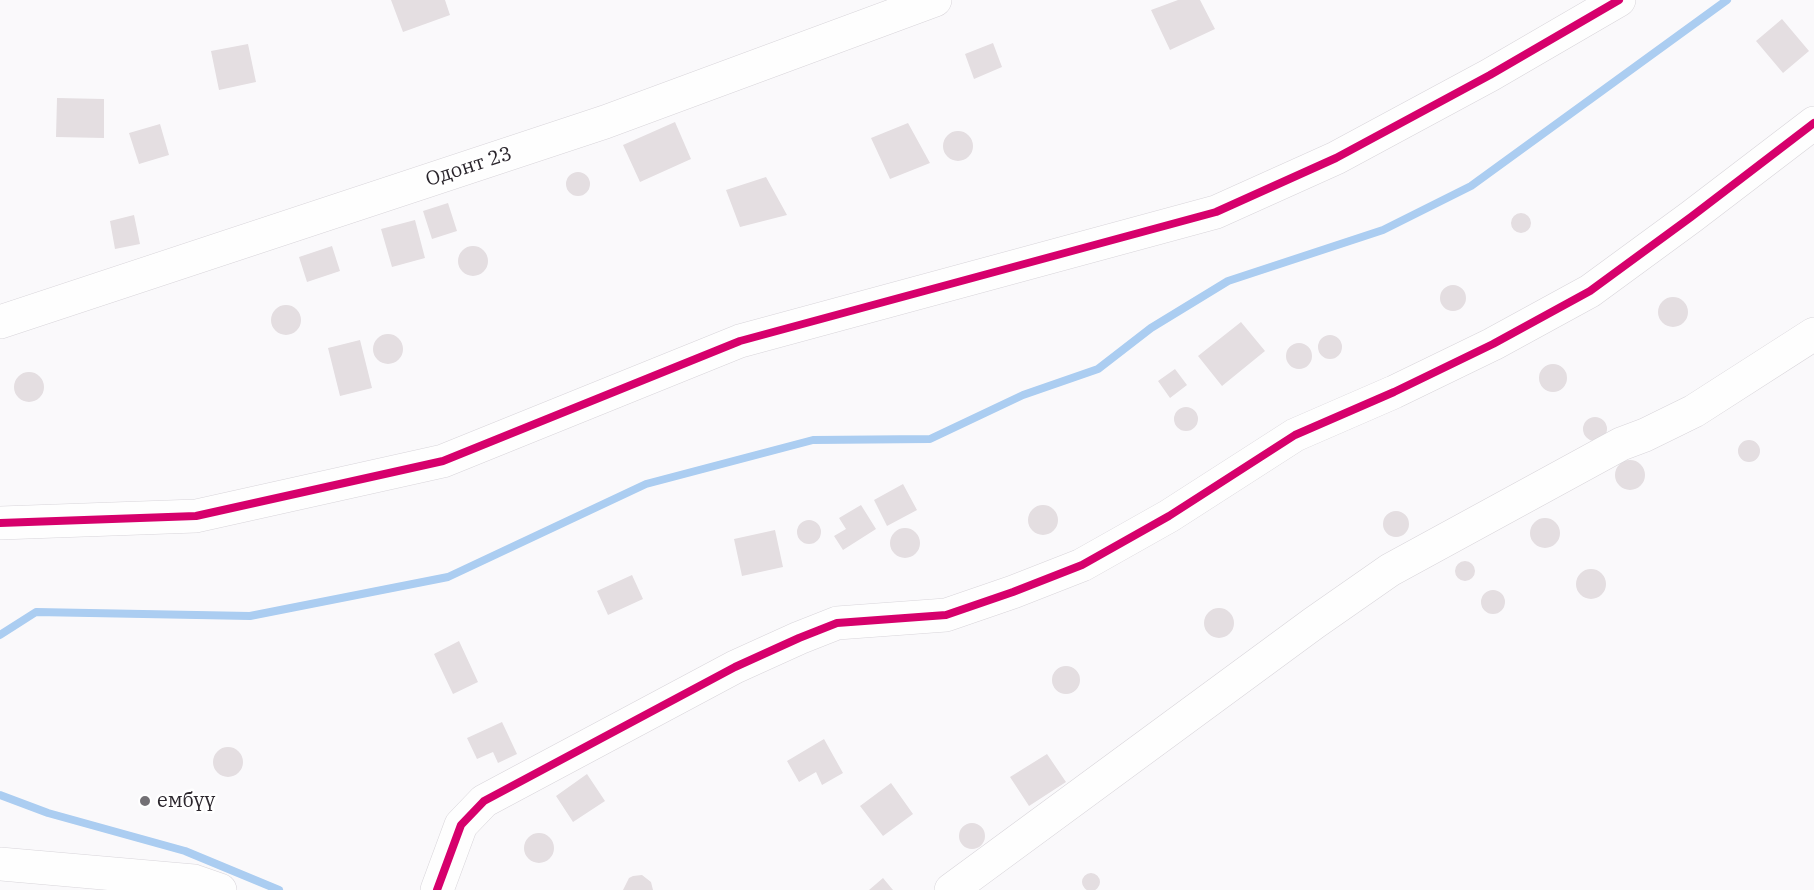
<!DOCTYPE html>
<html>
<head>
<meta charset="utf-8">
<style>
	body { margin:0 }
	canvas { display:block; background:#faf9fb }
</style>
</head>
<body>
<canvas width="1814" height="890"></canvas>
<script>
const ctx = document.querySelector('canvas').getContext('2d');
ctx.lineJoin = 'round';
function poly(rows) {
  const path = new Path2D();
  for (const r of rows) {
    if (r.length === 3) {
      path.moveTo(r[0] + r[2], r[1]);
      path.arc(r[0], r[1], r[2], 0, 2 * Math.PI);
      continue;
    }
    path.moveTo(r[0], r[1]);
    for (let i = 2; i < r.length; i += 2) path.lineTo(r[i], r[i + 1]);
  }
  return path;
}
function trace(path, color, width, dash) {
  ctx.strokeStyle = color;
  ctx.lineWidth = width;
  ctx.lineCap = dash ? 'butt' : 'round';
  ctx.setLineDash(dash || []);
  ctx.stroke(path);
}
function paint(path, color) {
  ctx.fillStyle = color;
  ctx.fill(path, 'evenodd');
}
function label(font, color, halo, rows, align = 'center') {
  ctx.font = font + ' "IBM Plex Serif",serif';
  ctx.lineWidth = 5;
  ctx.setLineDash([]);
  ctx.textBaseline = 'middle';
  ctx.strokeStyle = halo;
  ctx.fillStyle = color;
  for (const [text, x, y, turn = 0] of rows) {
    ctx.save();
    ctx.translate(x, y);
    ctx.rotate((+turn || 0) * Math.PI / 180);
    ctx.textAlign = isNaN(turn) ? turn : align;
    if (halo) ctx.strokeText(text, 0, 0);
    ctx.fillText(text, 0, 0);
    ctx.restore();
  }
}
trace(poly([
	[0,635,36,612,250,616,448,577,646,484,813,440,930,439,1023,395,1098,369,1151,328,1228,281,1383,230,1471,186,1727,0],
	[0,795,48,813,185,851,279,890]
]), '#abcdf1', 8);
paint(poly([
	[391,0,445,0,450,15,403,32],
	[1178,0,1200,0,1215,29,1170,50,1151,10],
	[1782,19,1809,51,1783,73,1756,41],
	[993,43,1002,67,974,79,965,54],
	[248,44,256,82,219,90,211,51],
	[57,98,104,99,104,138,56,137],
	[675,122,691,159,640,182,623,145],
	[908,123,930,163,890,179,871,138],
	[160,124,169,155,139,164,129,133],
	[958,146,15],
	[578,184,12],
	[766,177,787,215,740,227,726,190],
	[448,203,457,231,432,239,423,211],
	[1521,223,10],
	[134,215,140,244,115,249,110,221],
	[415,220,425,258,392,267,381,229],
	[473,261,15],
	[332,246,340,271,307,282,299,257],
	[1453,298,13],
	[1673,312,15],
	[286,320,15],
	[1241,322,1265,351,1222,386,1198,356],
	[388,349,15],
	[1330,347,12],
	[360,340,372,388,340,396,328,348],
	[1299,356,13],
	[1553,378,14],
	[1175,369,1187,385,1170,398,1158,381],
	[29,387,15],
	[1186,419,12],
	[1595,429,12],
	[1749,451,11],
	[1630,475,15],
	[903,484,917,510,887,526,874,500],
	[1043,520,15],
	[861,505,876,529,843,550,834,536,846,529,839,518],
	[1396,524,13],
	[1545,533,15],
	[809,532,12],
	[905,543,15],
	[775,530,783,567,742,576,734,539],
	[1465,571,10],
	[1591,584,15],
	[632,575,643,599,608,615,597,591],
	[1493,602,12],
	[1219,623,15],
	[459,641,478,682,453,694,434,654],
	[1066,680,14],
	[502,722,517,754,498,763,493,752,477,759,467,738],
	[824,739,843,773,822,785,816,772,799,782,787,761],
	[228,762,15],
	[1047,754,1066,782,1029,806,1010,777],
	[587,774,605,801,573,822,556,796],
	[891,783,913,814,883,836,860,806],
	[972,836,13],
	[539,848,15],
	[1091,882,9],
	[642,875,651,882,653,890,623,890,629,878,633,876],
	[883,878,893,890,869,890]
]), '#e4dee1');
const minor = poly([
	[0,322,605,122,935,0],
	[0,523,196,516,443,461,740,341,1216,212,1336,158,1490,75,1619,0],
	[0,864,194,881,220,890],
	[437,890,461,825,484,801,735,667,799,638,837,623,946,615,1013,592,1082,565,1169,516,1295,435,1394,392,1493,344,1590,291,1691,217,1814,123],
	[951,890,1314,623,1390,570,1621,444,1645,435,1694,411,1814,334]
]);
trace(minor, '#d8d5da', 34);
trace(minor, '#fefefe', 33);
trace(poly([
	[0,523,196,516,443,461,740,341,1216,212,1336,158,1490,75,1619,0],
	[437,890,461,825,484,801,735,667,799,638,837,623,946,615,1013,592,1082,565,1169,516,1295,435,1394,392,1493,344,1590,291,1691,217,1814,123]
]), '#d6006c', 8);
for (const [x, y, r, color] of [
	[145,801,6,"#737075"]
]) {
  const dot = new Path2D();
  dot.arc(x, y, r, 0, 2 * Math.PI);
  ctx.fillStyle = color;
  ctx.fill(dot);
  trace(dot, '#fff', 2);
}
label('20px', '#2b262d', '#fff', [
	["Одонт 23",469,167,-18]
]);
label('20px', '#2b262d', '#fff', [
	["ембүү",157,801]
], 'left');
</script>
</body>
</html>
